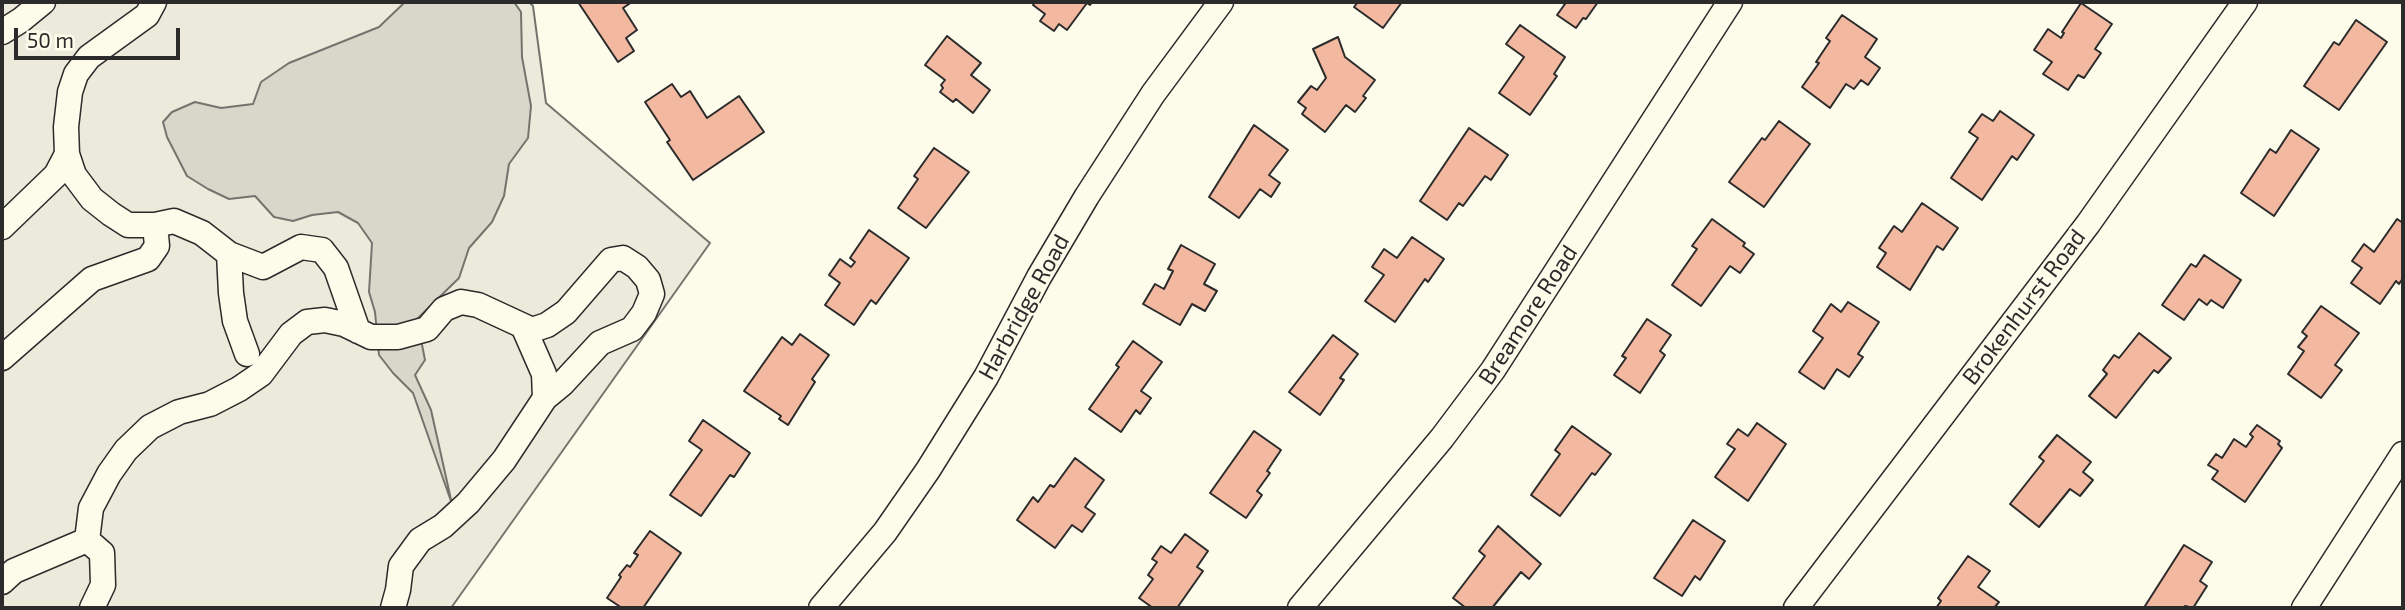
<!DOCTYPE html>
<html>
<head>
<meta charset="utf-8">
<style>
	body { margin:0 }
	#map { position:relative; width:2405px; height:610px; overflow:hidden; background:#fdfbea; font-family:"Exo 2",sans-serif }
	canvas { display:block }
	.frame { position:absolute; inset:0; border:4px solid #2b2b2b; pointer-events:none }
	.scale { position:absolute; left:14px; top:28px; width:166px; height:32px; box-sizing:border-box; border:4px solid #2b2b2b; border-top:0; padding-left:9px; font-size:21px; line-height:24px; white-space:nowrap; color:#2b2b2b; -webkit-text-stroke:5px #fdfbea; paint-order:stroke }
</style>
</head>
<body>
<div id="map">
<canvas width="2405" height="610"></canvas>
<div class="frame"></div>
<div class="scale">50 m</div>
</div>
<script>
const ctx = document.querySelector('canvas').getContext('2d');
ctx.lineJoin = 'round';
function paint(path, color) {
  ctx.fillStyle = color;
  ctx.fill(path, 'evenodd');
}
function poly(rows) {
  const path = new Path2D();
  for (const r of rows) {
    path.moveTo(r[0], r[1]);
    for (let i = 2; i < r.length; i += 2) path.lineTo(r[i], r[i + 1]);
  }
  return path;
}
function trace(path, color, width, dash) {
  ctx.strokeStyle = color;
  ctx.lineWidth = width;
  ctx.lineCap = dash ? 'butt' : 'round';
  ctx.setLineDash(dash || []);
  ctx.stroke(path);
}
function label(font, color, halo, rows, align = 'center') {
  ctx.font = font + ' "Exo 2",sans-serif';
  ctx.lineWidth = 5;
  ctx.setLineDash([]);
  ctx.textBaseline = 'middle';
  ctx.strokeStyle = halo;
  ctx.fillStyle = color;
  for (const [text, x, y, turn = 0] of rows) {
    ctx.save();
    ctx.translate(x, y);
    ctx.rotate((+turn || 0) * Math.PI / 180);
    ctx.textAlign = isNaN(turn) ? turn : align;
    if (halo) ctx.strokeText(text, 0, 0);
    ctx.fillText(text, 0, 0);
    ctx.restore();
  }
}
const green = poly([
	[2,2,529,2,533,6,546,103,710,243,451,608,2,608,2,2]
]);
paint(green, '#ecebdb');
trace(green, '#74746e', 2);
const water = poly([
	[405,2,514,2,521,12,522,57,531,106,528,138,509,164,504,196,492,222,469,248,459,278,417,319,425,360,415,375,431,410,452,504,413,393,393,373,379,355,375,312,369,292,372,243,358,223,338,212,312,215,293,221,274,217,255,196,229,199,208,189,187,176,167,137,163,122,172,112,195,102,221,108,253,104,261,82,289,63,379,27,405,2]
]);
paint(water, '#d8d7c9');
trace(water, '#74746e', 2);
const building = poly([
	[578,2,632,2,623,8,637,30,626,38,634,51,618,62,578,2],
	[1035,2,1092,2,1090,5,1087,3,1067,30,1059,24,1054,31,1040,21,1045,14,1033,5,1035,2],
	[1358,2,1402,2,1383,28,1354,7,1358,2],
	[1561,2,1598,2,1586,19,1583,18,1576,28,1557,15,1565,4,1561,2],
	[2081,3,2112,24,2095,49,2101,53,2084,78,2078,75,2068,90,2043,74,2052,62,2034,50,2048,29,2061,38,2064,33,2062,32,2081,3],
	[1842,15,1877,39,1865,57,1880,68,1868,85,1861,80,1854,89,1846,84,1830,108,1802,87,1819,63,1816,62,1830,41,1826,38,1842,15],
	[2356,20,2387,42,2339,110,2304,86,2334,42,2339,45,2356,20],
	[1520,25,1565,57,1554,74,1557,76,1530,115,1499,93,1524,57,1506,44,1520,25],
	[947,36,981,63,971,75,990,90,973,113,956,99,953,102,940,92,943,88,941,85,945,80,925,65,947,36],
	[1338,37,1345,57,1375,80,1363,96,1366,98,1355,112,1346,105,1325,132,1302,114,1306,108,1298,102,1311,86,1317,90,1326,78,1313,49,1338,37],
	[672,84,681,97,690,91,707,118,739,96,764,132,693,180,667,142,670,140,645,102,672,84],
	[2000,111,2034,135,2017,160,2012,156,1982,200,1951,178,1978,138,1969,132,1982,114,1993,121,2000,111],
	[1779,121,1810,144,1764,207,1729,182,1762,138,1765,140,1779,121],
	[1254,125,1288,150,1269,175,1280,183,1271,197,1260,189,1239,218,1209,197,1254,125],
	[1469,128,1508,155,1491,180,1485,176,1463,206,1459,203,1447,220,1420,201,1469,128],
	[2291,130,2319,149,2274,216,2241,193,2270,149,2276,153,2291,130],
	[934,148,969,172,926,228,898,208,918,179,914,176,934,148],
	[1922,203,1958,228,1943,250,1937,246,1910,290,1877,267,1886,253,1879,248,1894,226,1902,232,1922,203],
	[1712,219,1745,243,1743,246,1754,254,1740,273,1730,266,1701,306,1672,285,1697,249,1692,246,1712,219],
	[2397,219,2403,223,2403,278,2399,284,2396,281,2380,304,2351,283,2362,268,2352,261,2364,244,2374,252,2397,219],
	[869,230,909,258,876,304,871,300,854,325,825,305,840,283,829,275,840,259,851,267,855,262,850,258,869,230],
	[1412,237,1444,259,1428,282,1425,279,1395,322,1365,301,1384,275,1372,267,1384,249,1397,258,1412,237],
	[1181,245,1215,264,1204,284,1217,291,1205,311,1192,304,1180,325,1143,304,1155,284,1164,289,1173,271,1168,269,1181,245],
	[2204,255,2241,280,2223,308,2211,300,2207,305,2199,299,2184,320,2162,305,2191,264,2196,267,2204,255],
	[1848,302,1879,322,1858,354,1863,357,1849,377,1837,369,1824,389,1799,372,1823,338,1813,331,1831,304,1841,312,1848,302],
	[2321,306,2359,333,2335,365,2342,370,2321,398,2288,374,2304,351,2298,347,2307,336,2302,332,2321,306],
	[1647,319,1671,335,1660,351,1665,355,1640,393,1614,375,1626,358,1622,356,1647,319],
	[2139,333,2171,358,2158,373,2154,370,2116,418,2089,396,2107,374,2103,370,2114,355,2119,358,2139,333],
	[800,334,829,355,812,379,815,382,788,425,779,419,781,416,744,391,782,337,792,345,800,334],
	[1333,335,1358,354,1340,378,1344,380,1320,415,1289,392,1333,335],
	[1133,341,1162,362,1141,391,1151,398,1140,414,1136,410,1121,432,1089,409,1119,367,1116,365,1133,341],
	[703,420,750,453,734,477,730,475,701,516,670,495,702,450,689,441,703,420],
	[1757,423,1786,444,1748,501,1715,477,1735,449,1727,444,1738,429,1748,436,1757,423],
	[2257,425,2280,441,2278,444,2282,448,2245,502,2212,479,2218,471,2208,465,2216,454,2222,458,2234,439,2246,447,2253,437,2250,434,2257,425],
	[1572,426,1611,454,1595,475,1592,473,1560,516,1531,495,1560,454,1555,450,1572,426],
	[1254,431,1281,450,1267,471,1270,473,1257,491,1262,495,1246,518,1210,493,1254,431],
	[2057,435,2091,462,2083,472,2093,480,2080,496,2070,489,2039,527,2010,504,2044,461,2039,457,2057,435],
	[1075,458,1104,480,1085,507,1095,514,1082,532,1072,525,1055,548,1017,520,1033,497,1038,502,1050,485,1054,487,1075,458],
	[1693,520,1725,541,1700,580,1695,576,1682,596,1654,578,1693,520],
	[1498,526,1541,564,1529,579,1521,572,1492,608,1466,608,1453,598,1485,556,1479,551,1498,526],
	[650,531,681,553,643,608,622,608,607,598,621,577,619,575,627,565,630,567,638,555,634,553,650,531],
	[1185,534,1208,551,1197,567,1203,571,1177,608,1153,608,1139,598,1153,579,1148,575,1157,562,1152,559,1161,546,1171,553,1185,534],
	[2184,545,2212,562,2200,581,2207,586,2193,608,2185,606,2184,608,2148,608,2145,606,2184,545],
	[1968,556,1990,571,1978,587,1999,602,1994,608,1936,608,1941,601,1938,598,1968,556]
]);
paint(building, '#f2b8a0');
trace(building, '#2b2b2b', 2);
const minor = poly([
	[154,2,147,15,89,57,76,74,70,92,66,127,67,154,74,175,92,199,111,214,128,225,155,225,174,221,202,233,229,254,231,293,235,321,247,354],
	[2,32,21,20,43,2],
	[2,227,56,175,67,154],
	[229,254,263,267,301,247,322,250,336,268,358,331],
	[523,326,544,374,545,398],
	[2,358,92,279,148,259,157,246,155,225],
	[87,540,102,553,103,585,92,608],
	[2,582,14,571,87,540,91,508,109,474,126,450,150,427,179,412,210,404,239,389,261,374,291,334,307,322,325,320,344,324,371,337,398,337,427,329,444,309,461,302,478,305,532,330,547,325,566,312,611,260,623,258,637,267,648,280,652,294,644,313,632,329,600,343,562,384,545,398,504,460,468,503,443,526,420,540,401,566,398,590,393,608],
	[821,608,885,532,928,470,986,377,1039,277,1087,196,1153,94,1221,2],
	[1300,608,1442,438,1493,370,1730,2],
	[1796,608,2088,224,2245,2],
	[2304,608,2403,454]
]);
trace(minor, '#2b2b2b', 27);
trace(minor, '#fdfbea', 24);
label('23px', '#2b2b2b', '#fdfbea', [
	["Harbridge Road",1024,307,-61],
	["Brokenhurst Road",2024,307,-53],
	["Breamore Road",1528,315,-57]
]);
</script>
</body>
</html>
